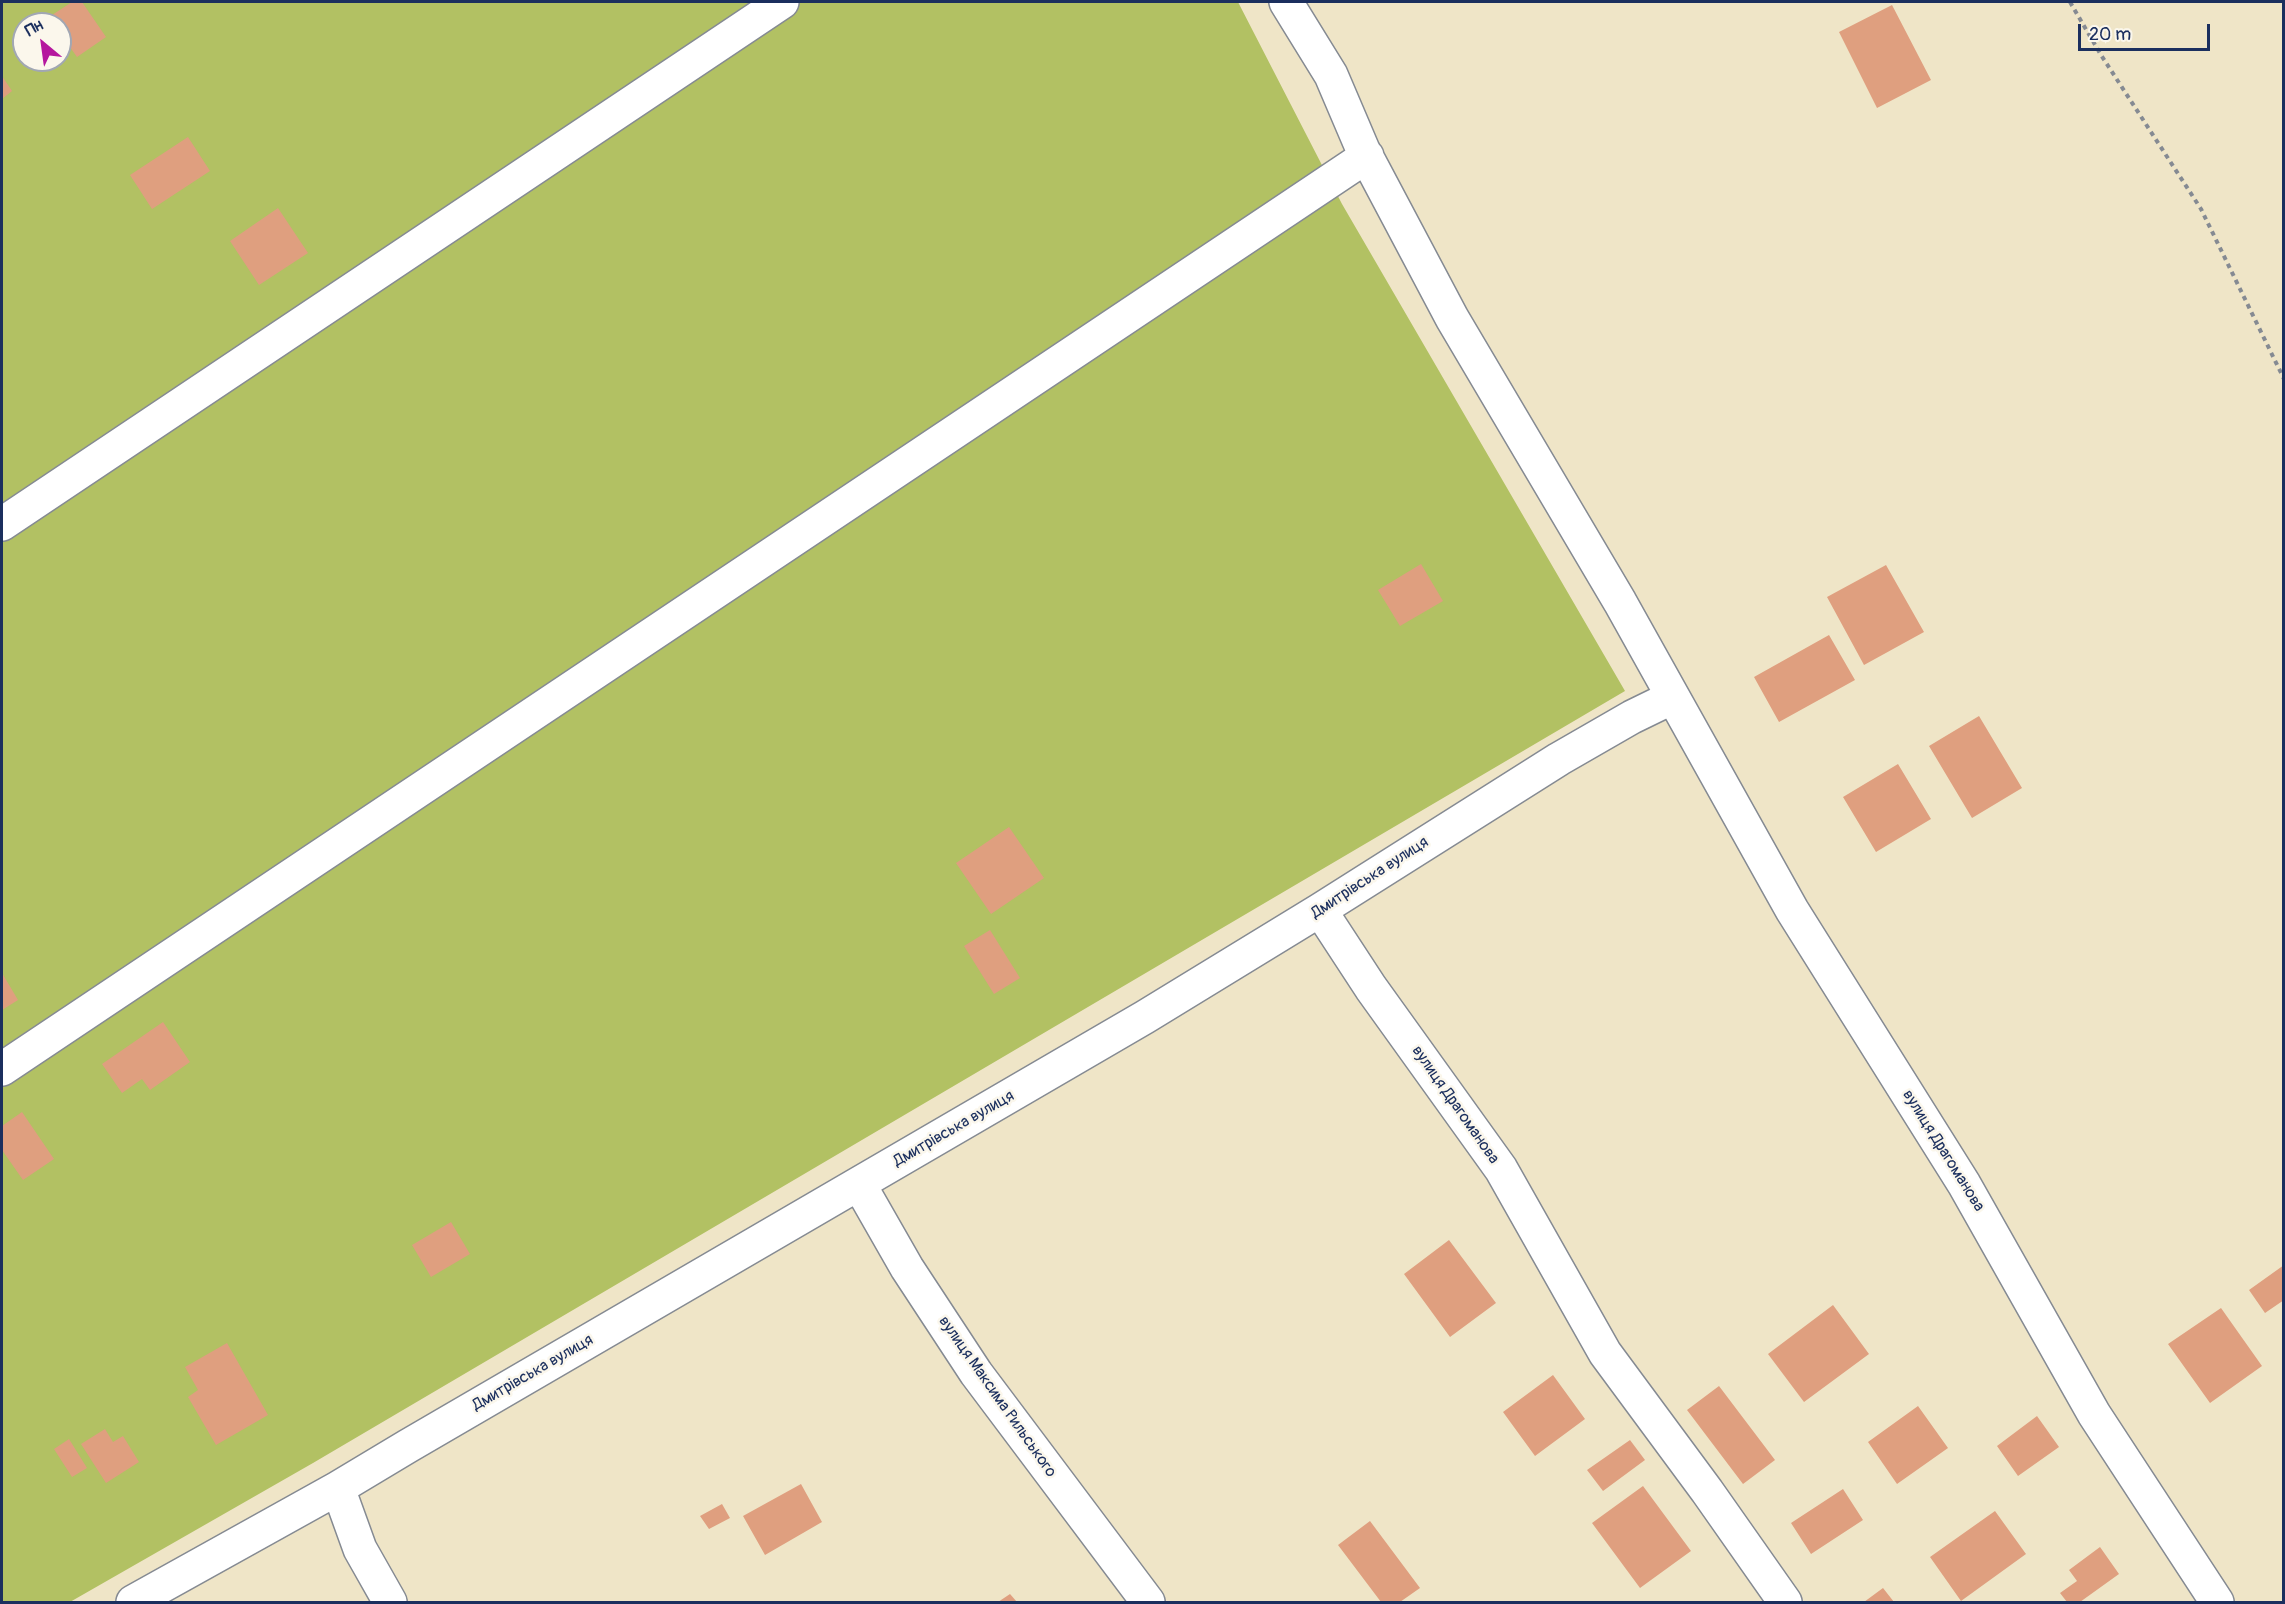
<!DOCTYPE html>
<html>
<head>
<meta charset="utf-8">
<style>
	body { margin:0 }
	#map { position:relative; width:2285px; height:1604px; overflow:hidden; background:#efe5c7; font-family:Pangolin,sans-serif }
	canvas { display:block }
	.frame { position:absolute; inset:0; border:3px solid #1b2f5e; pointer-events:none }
	.north { position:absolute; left:12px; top:12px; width:60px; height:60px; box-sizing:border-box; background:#fbf7ec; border:2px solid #a1a7b3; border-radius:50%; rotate:331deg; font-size:16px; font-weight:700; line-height:24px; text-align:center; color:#1b2f5e }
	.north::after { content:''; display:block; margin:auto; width:21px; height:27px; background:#b5179e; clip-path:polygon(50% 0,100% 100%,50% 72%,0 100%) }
	.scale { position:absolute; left:2078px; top:24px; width:132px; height:27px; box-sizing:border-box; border:3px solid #1b2f5e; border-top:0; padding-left:8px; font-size:18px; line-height:21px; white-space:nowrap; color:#1b2f5e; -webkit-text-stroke:4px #fbf7ec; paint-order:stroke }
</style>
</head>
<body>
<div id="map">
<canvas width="2285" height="1604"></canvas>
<div class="frame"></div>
<div class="north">Пн</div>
<div class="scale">20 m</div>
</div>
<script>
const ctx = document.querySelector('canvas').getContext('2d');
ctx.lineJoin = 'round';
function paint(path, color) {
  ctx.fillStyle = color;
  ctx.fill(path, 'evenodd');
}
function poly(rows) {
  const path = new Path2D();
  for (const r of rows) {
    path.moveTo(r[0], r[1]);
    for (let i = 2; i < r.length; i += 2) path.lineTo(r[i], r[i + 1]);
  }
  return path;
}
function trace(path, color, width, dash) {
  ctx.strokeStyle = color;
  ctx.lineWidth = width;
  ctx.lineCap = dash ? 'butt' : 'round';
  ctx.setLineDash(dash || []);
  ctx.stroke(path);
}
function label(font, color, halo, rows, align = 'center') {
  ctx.font = font + ' Pangolin,sans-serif';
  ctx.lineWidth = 5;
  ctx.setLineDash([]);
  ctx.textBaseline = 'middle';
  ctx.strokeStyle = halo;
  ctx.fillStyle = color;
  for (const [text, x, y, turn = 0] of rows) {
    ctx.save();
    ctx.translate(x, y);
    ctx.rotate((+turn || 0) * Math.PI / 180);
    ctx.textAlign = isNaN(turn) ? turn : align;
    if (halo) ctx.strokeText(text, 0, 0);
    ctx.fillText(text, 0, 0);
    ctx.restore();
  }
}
paint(poly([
	[2,2,1238,2,1342,204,1625,691,313,1463,70,1602,2,1602],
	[24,24,60,24,60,60,24,60]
]), '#b2c163');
paint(poly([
	[72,2,82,2,106,37,77,57,60,33,60,24,54,24,49,17],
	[1892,5,1931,80,1877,108,1839,32],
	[2,76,12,91,2,99],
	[188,137,210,171,152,209,130,175],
	[278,208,308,253,259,285,230,241],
	[1421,564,1443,601,1400,626,1378,590],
	[1886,565,1924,632,1864,665,1827,597],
	[1829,635,1855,680,1779,722,1754,677],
	[1979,716,2022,788,1972,818,1929,746],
	[1898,764,1931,819,1876,852,1843,797],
	[1009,827,1044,878,991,914,956,863],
	[990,930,1020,978,994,994,964,946],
	[2,973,18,1000,2,1010],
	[163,1022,190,1062,150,1090,142,1079,122,1093,102,1064],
	[22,1112,54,1159,23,1180,2,1150,2,1126],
	[451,1222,470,1254,431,1277,412,1245],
	[1449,1240,1496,1303,1450,1337,1404,1274],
	[2284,1265,2284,1300,2265,1313,2249,1290],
	[1833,1305,1869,1354,1804,1402,1768,1354],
	[2221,1308,2262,1366,2210,1403,2168,1344],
	[227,1343,268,1415,216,1445,188,1397,198,1390,185,1367],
	[1553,1375,1585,1419,1535,1456,1503,1412],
	[1719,1386,1775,1460,1743,1484,1687,1410],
	[1918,1406,1948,1448,1897,1484,1868,1442],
	[2037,1416,2059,1447,2018,1476,1997,1446],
	[105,1429,113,1442,123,1436,139,1462,106,1483,81,1444],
	[69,1439,87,1468,72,1477,54,1449],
	[1630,1440,1645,1460,1603,1491,1587,1470],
	[801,1484,822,1522,765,1555,743,1516],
	[1643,1486,1691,1551,1640,1588,1592,1523],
	[1843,1489,1863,1520,1811,1554,1791,1523],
	[722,1504,730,1518,709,1529,700,1516],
	[1995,1511,2026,1554,1961,1601,1930,1557],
	[1370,1521,1420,1588,1400,1602,1381,1602,1338,1545],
	[2100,1547,2119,1574,2080,1602,2067,1602,2060,1593,2077,1581,2069,1570],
	[1883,1588,1894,1602,1864,1602],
	[1010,1594,1017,1602,998,1602]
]), '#df9f7f');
const minor = poly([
	[1286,2,1331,75,1363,150,1452,318,1620,602,1792,910,1964,1184,2094,1414,2217,1602],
	[2,524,782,2],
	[1320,910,1371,988,1501,1169,1605,1353,1707,1491,1785,1602],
	[2,1069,1367,156],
	[859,1184,907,1268,976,1373,1148,1602],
	[133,1602,338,1488],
	[390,1602,360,1549,338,1488,408,1446,1145,1017,1320,910,1559,759,1632,717,1673,697]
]);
trace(minor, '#858a92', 36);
trace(poly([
	[2070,2,2101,55,2201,209,2284,379]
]), '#858a92', 4, [4.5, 4.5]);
trace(minor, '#fff', 33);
label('16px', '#1b2f5e', '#fbf7ec', [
	["Дмитрівська вулиця",1370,878,-33],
	["вулиця Драгоманова",1455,1105,55],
	["Дмитрівська вулиця",954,1129,-30],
	["вулиця Драгоманова",1943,1151,58],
	["Дмитрівська вулиця",533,1373,-30],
	["вулиця Максима Рильського",997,1397,55]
]);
</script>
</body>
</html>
